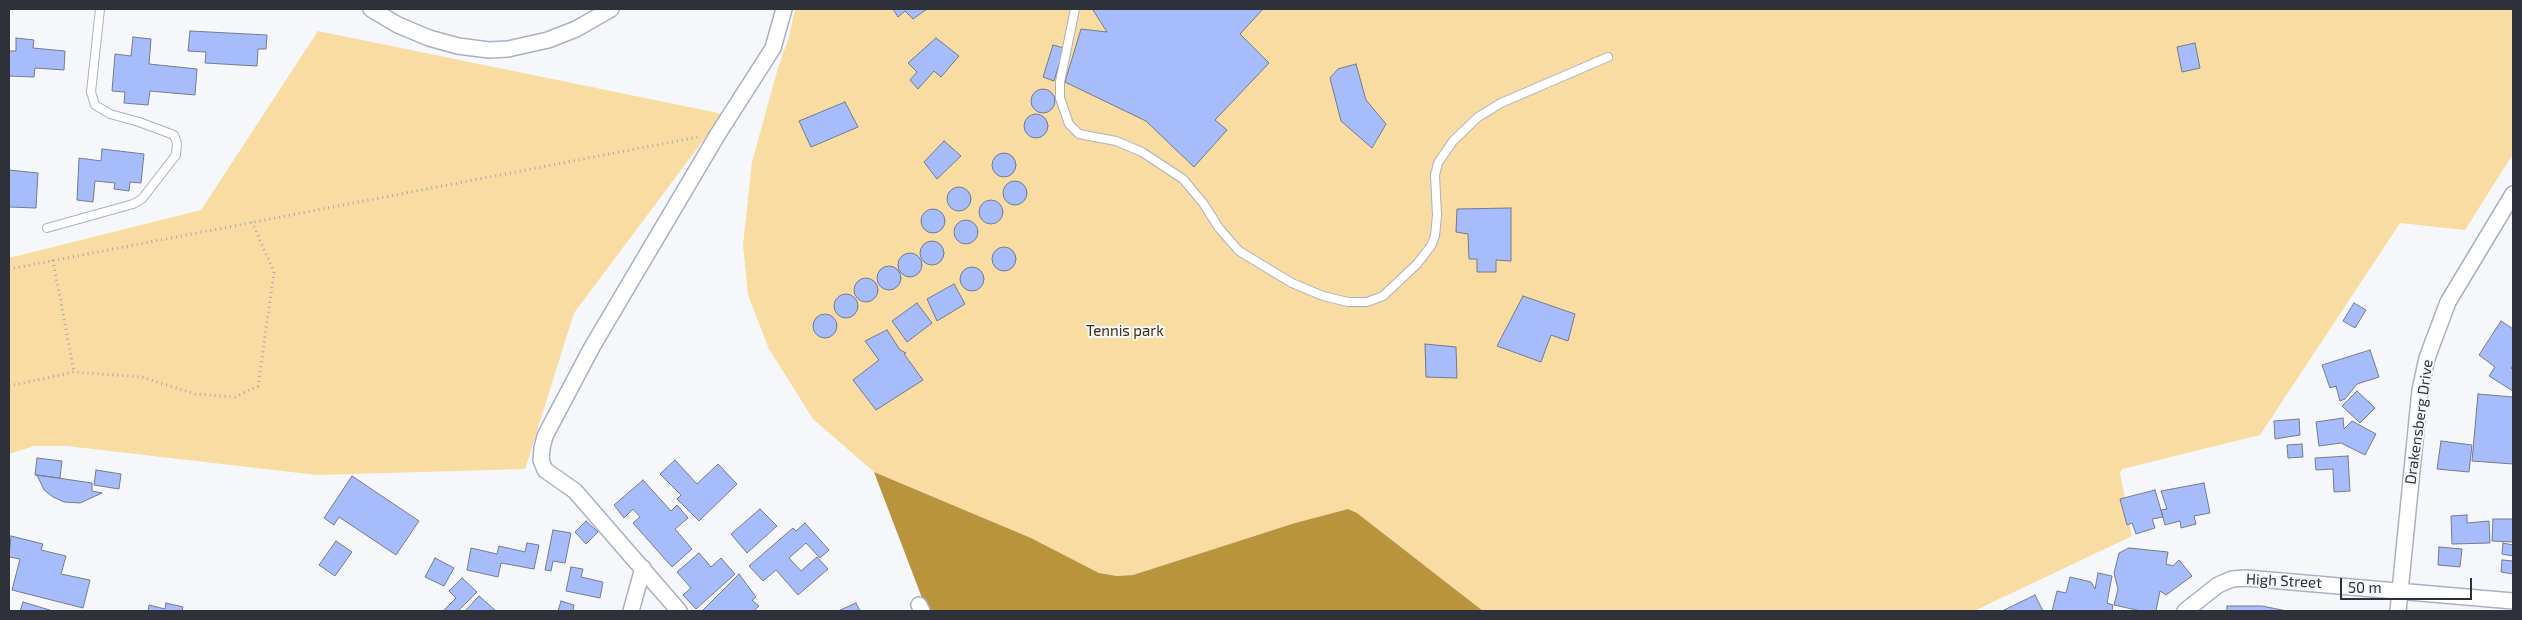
<!DOCTYPE html>
<html>
<head>
<meta charset="utf-8">
<style>
	body { margin:0 }
	#map { position:relative; width:2522px; height:620px; overflow:hidden; background:#f5f7fb; font-family:"Exo 2",sans-serif }
	canvas { display:block }
	.frame { position:absolute; inset:0; border:10px solid #2e3139; pointer-events:none }
	.scale { position:absolute; left:2340px; top:578px; width:132px; height:22px; box-sizing:border-box; border:2px solid #2e3139; border-top:0; padding-left:6px; font-size:15px; line-height:18px; white-space:nowrap; color:#2e3139; -webkit-text-stroke:4px #f5f7fb; paint-order:stroke }
</style>
</head>
<body>
<div id="map">
<canvas width="2522" height="620"></canvas>
<div class="frame"></div>
<div class="scale">50 m</div>
</div>
<script>
const ctx = document.querySelector('canvas').getContext('2d');
ctx.lineJoin = 'round';
function paint(path, color) {
  ctx.fillStyle = color;
  ctx.fill(path, 'evenodd');
}
function poly(rows) {
  const path = new Path2D();
  for (const r of rows) {
    if (r.length === 3) {
      path.moveTo(r[0] + r[2], r[1]);
      path.arc(r[0], r[1], r[2], 0, 2 * Math.PI);
      continue;
    }
    path.moveTo(r[0], r[1]);
    for (let i = 2; i < r.length; i += 2) path.lineTo(r[i], r[i + 1]);
  }
  return path;
}
function trace(path, color, width, dash) {
  ctx.strokeStyle = color;
  ctx.lineWidth = width;
  ctx.lineCap = dash ? 'butt' : 'round';
  ctx.setLineDash(dash || []);
  ctx.stroke(path);
}
function label(font, color, halo, rows, align = 'center') {
  ctx.font = font + ' "Exo 2",sans-serif';
  ctx.lineWidth = 4;
  ctx.setLineDash([]);
  ctx.textBaseline = 'middle';
  ctx.strokeStyle = halo;
  ctx.fillStyle = color;
  for (const [text, x, y, turn = 0] of rows) {
    ctx.save();
    ctx.translate(x, y);
    ctx.rotate((+turn || 0) * Math.PI / 180);
    ctx.textAlign = isNaN(turn) ? turn : align;
    if (halo) ctx.strokeText(text, 0, 0);
    ctx.fillText(text, 0, 0);
    ctx.restore();
  }
}
paint(poly([
	[795,9,2513,9,2513,154,2465,230,2400,223,2260,435,2122,469,2120,473,2132,536,1974,611,1483,611,1357,513,1348,509,1295,523,1133,575,1117,576,1099,573,1031,538,874,472,813,419,769,349,748,295,743,245,752,162,778,68,789,37],
	[318,31,723,114,574,313,525,469,317,475,67,446,34,446,9,454,9,258,201,210]
]), '#f8dca2');
paint(poly([
	[874,472,1031,538,1099,573,1117,576,1133,575,1295,523,1348,509,1357,513,1483,611,927,611]
]), '#ba943d');
const building = poly([
	[893,9,927,9,913,19,905,11,898,17,893,9],
	[1095,9,1263,9,1240,34,1269,63,1215,120,1227,130,1194,167,1146,121,1065,82,1081,29,1107,32,1093,10,1095,9],
	[190,31,267,35,266,49,258,49,257,66,205,63,206,52,188,51,190,31],
	[133,37,151,39,149,64,197,69,195,95,150,91,148,105,124,103,125,92,112,91,115,54,131,56,133,37],
	[16,38,34,40,33,48,65,51,64,70,35,68,34,77,9,76,9,51,16,51,16,38],
	[936,38,959,56,941,77,934,71,918,89,910,80,917,72,908,63,936,38],
	[2195,43,2200,68,2182,72,2177,47,2195,43],
	[1053,45,1064,48,1054,81,1043,77,1053,45],
	[1356,64,1366,100,1386,124,1372,148,1341,121,1330,78,1338,69,1356,64],
	[1043,101,12],
	[845,102,858,127,811,147,799,121,845,102],
	[1036,126,12],
	[944,141,961,156,937,179,924,162,944,141],
	[102,149,144,154,141,183,130,182,129,191,114,189,115,183,95,181,93,202,77,200,79,158,101,161,102,149],
	[1004,165,12],
	[9,170,38,173,36,208,9,207,9,170],
	[1015,193,12],
	[959,199,12],
	[991,212,12],
	[1511,208,1511,261,1496,260,1496,272,1477,272,1477,259,1469,259,1468,234,1456,232,1457,209,1511,208],
	[933,221,12],
	[966,232,12],
	[932,253,12],
	[1004,259,12],
	[910,265,12],
	[889,278,12],
	[972,279,12],
	[866,290,12],
	[954,284,965,304,937,321,927,299,954,284],
	[846,306,12],
	[1523,296,1575,314,1568,341,1551,335,1541,362,1497,346,1523,296],
	[917,303,932,323,907,342,892,321,917,303],
	[2354,303,2366,310,2355,328,2343,321,2354,303],
	[825,326,12],
	[2501,321,2513,329,2513,365,2511,368,2513,370,2513,391,2489,376,2495,367,2479,355,2501,321],
	[887,330,900,350,906,353,904,354,923,380,876,410,853,380,879,360,865,341,887,330],
	[1425,344,1456,347,1457,378,1426,377,1425,344],
	[2370,350,2379,377,2357,384,2345,399,2340,401,2336,386,2330,388,2322,365,2370,350],
	[2357,391,2375,408,2360,423,2342,406,2357,391],
	[2478,394,2513,397,2513,464,2472,461,2478,394],
	[2343,418,2344,429,2352,421,2376,434,2365,455,2341,443,2319,446,2316,422,2343,418],
	[2299,419,2300,435,2275,439,2274,421,2299,419],
	[2441,441,2472,445,2469,472,2437,469,2441,441],
	[2302,444,2303,457,2288,458,2287,445,2302,444],
	[2348,456,2350,491,2334,492,2333,469,2316,470,2315,458,2348,456],
	[37,458,62,461,60,478,35,475,37,458],
	[675,460,697,484,718,464,737,484,699,521,677,499,681,495,660,474,675,460],
	[96,470,121,474,119,489,94,485,96,470],
	[37,475,92,483,92,491,102,493,80,503,64,502,53,497,44,490,37,475],
	[352,476,419,521,396,555,339,517,334,525,324,518,352,476],
	[643,480,671,511,677,505,688,518,675,529,692,549,672,567,633,523,640,517,633,509,624,518,614,505,643,480],
	[2204,483,2210,513,2194,516,2196,524,2181,528,2180,521,2165,525,2161,510,2167,509,2161,491,2204,483],
	[2155,490,2163,517,2152,519,2155,528,2136,534,2132,523,2127,525,2120,499,2155,490],
	[760,509,777,526,747,553,731,534,760,509],
	[2467,515,2467,523,2489,521,2490,543,2452,544,2451,516,2467,515],
	[2493,519,2513,519,2513,542,2492,541,2493,519],
	[586,521,598,532,586,544,575,532,586,521],
	[805,523,829,550,820,558,806,543,789,558,801,571,817,557,828,569,798,595,776,570,763,581,749,566,793,528,796,531,805,523],
	[553,530,571,533,565,563,553,561,551,571,545,570,553,530],
	[11,536,43,544,41,550,66,556,61,574,90,580,83,608,12,590,20,559,9,557,11,536],
	[336,541,352,552,335,576,319,565,336,541],
	[527,543,539,545,534,569,501,563,498,577,467,570,471,548,497,554,499,546,525,552,527,543],
	[2503,543,2513,545,2513,556,2502,554,2503,543],
	[2439,547,2462,549,2460,567,2438,565,2439,547],
	[2129,548,2168,552,2166,564,2173,566,2179,560,2192,576,2166,595,2160,591,2156,611,2141,611,2114,605,2118,589,2114,573,2119,553,2129,548],
	[699,553,711,567,721,558,735,574,696,609,683,595,691,588,677,572,699,553],
	[435,558,454,568,444,586,425,577,435,558],
	[2502,560,2513,561,2513,574,2501,572,2502,560],
	[571,567,583,569,581,577,603,582,600,598,566,591,571,567],
	[2098,573,2112,576,2107,603,2113,605,2112,611,2052,611,2057,591,2066,593,2070,577,2091,582,2095,589,2098,573],
	[739,574,756,597,752,600,759,606,754,611,704,611,703,610,739,574],
	[462,578,477,592,458,611,443,611,456,598,449,591,462,578],
	[2035,595,2043,611,2002,611,2035,595],
	[479,596,496,611,465,611,479,596],
	[561,601,574,605,573,611,558,611,561,601],
	[23,602,53,611,20,611,23,602],
	[166,603,183,607,182,611,148,611,149,605,165,609,166,603],
	[856,603,860,611,838,611,856,603],
	[2227,606,2262,606,2287,611,2227,611,2227,606]
]);
paint(building, '#a7bcfa');
trace(building, '#747b8d', 1);
const lane = poly([
	[1075,9,1060,82,1060,98,1069,124,1079,134,1116,141,1142,152,1183,179,1203,203,1219,228,1239,251,1292,283,1323,296,1348,302,1367,302,1383,296,1417,264,1431,246,1435,236,1437,215,1435,175,1438,163,1453,141,1478,117,1501,103,1608,57],
	[47,228,133,204,142,199,176,155,177,143,174,135,139,122,110,114,95,105,91,92,100,9]
]);
const street = poly([
	[371,9,398,25,429,38,458,46,489,50,508,49,548,40,576,29,611,9],
	[919,605,922,611],
	[631,611,643,568],
	[679,611,575,491,545,470,541,460,542,448,545,436,592,347,718,134,773,48,784,9],
	[2185,611,2218,585,2232,579,2246,578,2513,601],
	[2398,611,2420,390,2427,358,2448,302,2513,194]
]);
trace(lane, '#a9b0c4', 10);
trace(street, '#a9b0c4', 18);
trace(poly([
	[53,260,74,372],
	[9,269,698,137],
	[9,386,74,372,142,377,195,394,235,397,258,386,274,272,252,222]
]), '#a6a8ae', 3, [1, 4]);
trace(lane, '#fff', 8);
trace(street, '#fff', 15);
label('15px', '#40300a', '#f5f7fb', [
	["Tennis park",1125,331]
]);
label('15px', '#2e3139', '#f5f7fb', [
	["Drakensberg Drive",2419,422,-82],
	["High Street",2284,581,3]
]);
</script>
</body>
</html>
